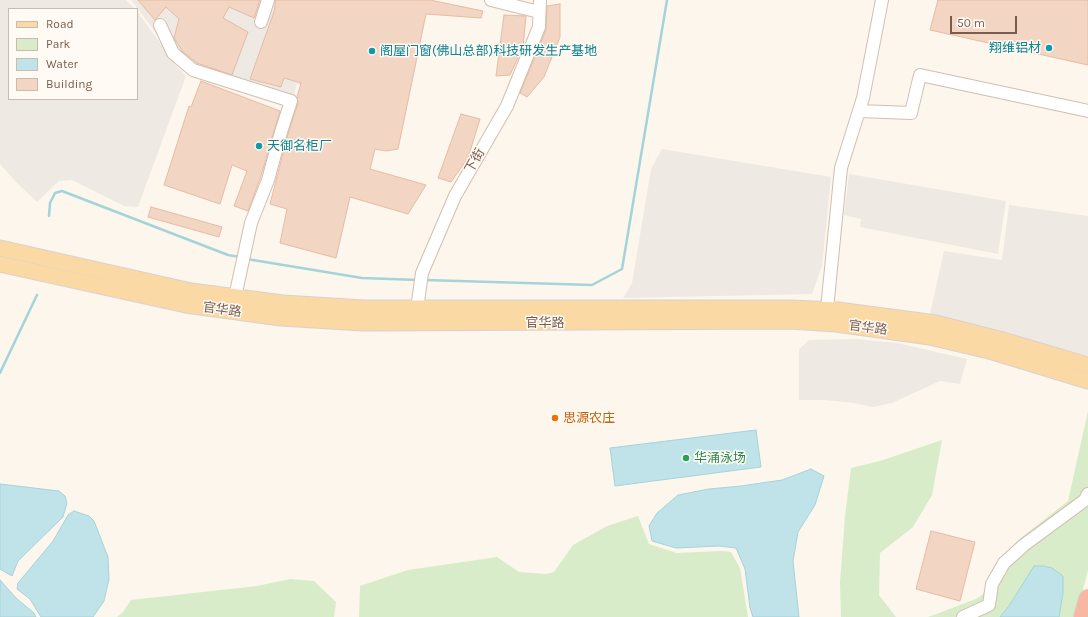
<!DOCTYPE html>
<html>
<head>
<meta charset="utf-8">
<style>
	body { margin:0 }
	#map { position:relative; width:1088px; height:617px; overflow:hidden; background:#fdf6ec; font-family:Karla,sans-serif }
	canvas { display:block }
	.legend { position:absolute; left:8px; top:8px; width:130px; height:92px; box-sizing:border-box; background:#fffaf3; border:1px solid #cabbb1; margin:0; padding:5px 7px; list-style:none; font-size:12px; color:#7a5c4d }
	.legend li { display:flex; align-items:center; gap:8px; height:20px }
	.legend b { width:20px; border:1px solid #cabbb1 }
	.scale { position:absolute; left:950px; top:16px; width:67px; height:18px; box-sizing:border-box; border:2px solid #7a5c4d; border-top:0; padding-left:5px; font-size:12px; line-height:14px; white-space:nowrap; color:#7a5c4d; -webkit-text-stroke:3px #fffaf3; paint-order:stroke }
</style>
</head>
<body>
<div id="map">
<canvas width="1088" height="617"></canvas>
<ul class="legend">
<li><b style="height:5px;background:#fbd9a5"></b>Road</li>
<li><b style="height:11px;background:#d8ecc9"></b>Park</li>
<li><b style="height:11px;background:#bfe3e8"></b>Water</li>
<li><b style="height:11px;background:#f3d5c3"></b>Building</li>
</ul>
<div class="scale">50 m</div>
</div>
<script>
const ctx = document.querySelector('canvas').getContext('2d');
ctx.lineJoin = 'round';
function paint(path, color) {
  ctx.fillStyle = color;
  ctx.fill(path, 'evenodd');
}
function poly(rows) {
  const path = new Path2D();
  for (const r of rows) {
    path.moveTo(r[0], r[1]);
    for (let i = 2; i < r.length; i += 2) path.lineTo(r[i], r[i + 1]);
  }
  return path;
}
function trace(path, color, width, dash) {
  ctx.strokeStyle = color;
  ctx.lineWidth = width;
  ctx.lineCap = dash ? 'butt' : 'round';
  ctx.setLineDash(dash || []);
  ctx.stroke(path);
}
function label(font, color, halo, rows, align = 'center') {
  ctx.font = font + ' Karla,"Noto Sans SC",sans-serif';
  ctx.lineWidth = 3;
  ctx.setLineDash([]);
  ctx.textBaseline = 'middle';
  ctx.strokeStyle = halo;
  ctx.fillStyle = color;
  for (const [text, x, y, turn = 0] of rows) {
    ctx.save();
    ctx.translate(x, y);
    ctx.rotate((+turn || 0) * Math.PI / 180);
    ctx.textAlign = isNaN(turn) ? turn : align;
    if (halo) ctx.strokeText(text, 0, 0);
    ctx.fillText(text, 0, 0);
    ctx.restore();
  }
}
paint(poly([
	[0,0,126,0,135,9,9,9,9,99,137,99,137,11,175,64,186,76,138,207,124,206,72,180,59,181,37,202,15,181,0,164],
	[131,0,334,0,316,86,297,84,291,106,178,62],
	[662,149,831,177,822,266,812,294,623,298,632,283,651,169],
	[849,174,1006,201,998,254,860,227,861,219,844,215],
	[1009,205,1088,216,1088,356,930,314,944,251,1002,260],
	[856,339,897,343,967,359,960,384,940,381,892,403,873,407,854,403,824,400,799,400,799,349,809,340]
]), '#efe9e4');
paint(poly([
	[1088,411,1088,570,1076,617,928,617,976,599,983,594,994,566,1017,541,1068,501],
	[942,440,932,495,913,527,880,553,879,595,896,617,841,617,840,582,845,516,851,468,880,461],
	[638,516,649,544,677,553,721,551,731,552,740,568,748,617,359,617,360,586,408,570,497,557,519,572,546,574,554,572,573,545,607,526],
	[290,579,314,581,336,602,334,617,117,617,123,612,131,600,257,586]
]), '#d8ecc9');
const water = poly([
	[756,430,761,467,615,486,610,448,756,430],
	[811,469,824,476,815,505,798,532,793,561,799,617,753,617,750,608,745,569,736,548,719,546,676,548,652,541,649,526,657,513,678,495,709,489,741,486,782,480,811,469],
	[0,484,59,491,65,496,67,503,63,517,18,561,12,576,0,569,0,484],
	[74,511,89,516,94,521,108,557,109,579,104,601,93,617,41,617,30,599,17,589,18,583,53,541,68,515,74,511],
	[1034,566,1044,566,1052,568,1063,576,1063,593,1059,617,1000,617,1009,606,1034,566],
	[0,580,16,598,34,613,36,617,0,617,0,580]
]);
paint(water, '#bfe3e8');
trace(water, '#a5d3da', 1);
trace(poly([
	[49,216,50,203,55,193,62,191,228,255,240,257],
	[247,259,362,278,418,280],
	[425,280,592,285,622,269,667,0],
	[0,373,37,295]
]), '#a5d3da', 2.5);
const building = poly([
	[138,0,260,0,254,18,229,7,223,18,248,32,232,75,197,63,183,52,174,38,179,19,166,7,155,20,138,0],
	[276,0,430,0,483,11,481,18,426,14,398,149,386,151,375,149,370,169,426,185,408,214,350,197,336,258,280,243,287,209,270,204,288,134,298,103,297,97,301,83,284,78,281,87,250,79,274,12,276,0],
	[938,0,1088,0,1088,65,930,30,938,0],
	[560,4,560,37,544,77,527,97,520,93,546,30,547,6,560,4],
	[504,15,526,16,523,47,510,75,496,76,504,15],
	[201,81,280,111,261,176,248,211,234,206,247,171,232,165,220,204,164,185,189,106,191,107,201,81],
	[461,114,480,119,468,158,451,182,438,178,461,114],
	[151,207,222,227,219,237,148,217,151,207],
	[931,531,975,542,960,601,916,589,931,531]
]);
paint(building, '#f3d5c3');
trace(building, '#e6bba3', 1);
const minor = poly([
	[491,0,539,12],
	[261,22,268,0],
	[160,25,173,53,193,70,291,101,281,132,268,180,251,223,235,297],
	[859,111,911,113,920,75,1088,111],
	[827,309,841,168,863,98,882,0],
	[416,316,422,273,455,196,507,106,539,27,540,0],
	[963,617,989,605,992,584,1004,563,1024,545,1085,500,1088,494]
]);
const major = poly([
	[0,248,191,291,283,303,364,308,790,308,838,310,936,323,999,339,1088,365],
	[0,264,186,305,281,318,363,323,791,321,836,324,930,337,993,352,1088,381]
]);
const highway = poly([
	[1083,617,1088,599]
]);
trace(minor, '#d1beb0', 14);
trace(major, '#dad1cd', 17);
trace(highway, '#dad1cd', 20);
trace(minor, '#fff', 12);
trace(major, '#fbd9a5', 15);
trace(highway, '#f7b7a3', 18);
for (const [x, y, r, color] of [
	[1049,48,4,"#0f9aa8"],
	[372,51,4,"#0f9aa8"],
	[259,146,4,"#0f9aa8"],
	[555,418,4,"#e8710a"],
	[686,458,4,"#2e9e5b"]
]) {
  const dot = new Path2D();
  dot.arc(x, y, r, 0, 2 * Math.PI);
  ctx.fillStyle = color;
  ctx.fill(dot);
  trace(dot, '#fffaf3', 1.5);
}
label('13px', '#0d838f', '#fffaf3', [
	["翔维铝材",1041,48,"right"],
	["阁屋门窗(佛山总部)科技研发生产基地",380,51],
	["天御名柜厂",267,146]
], 'left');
label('13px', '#7a5c4d', '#fffaf3', [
	["下街",475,161,-60],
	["官华路",222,310,8],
	["官华路",545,323],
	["官华路",868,328,7]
]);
label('13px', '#c56008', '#fffaf3', [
	["思源农庄",563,418]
], 'left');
label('13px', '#27864d', '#fffaf3', [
	["华涌泳场",694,458]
], 'left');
</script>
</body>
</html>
